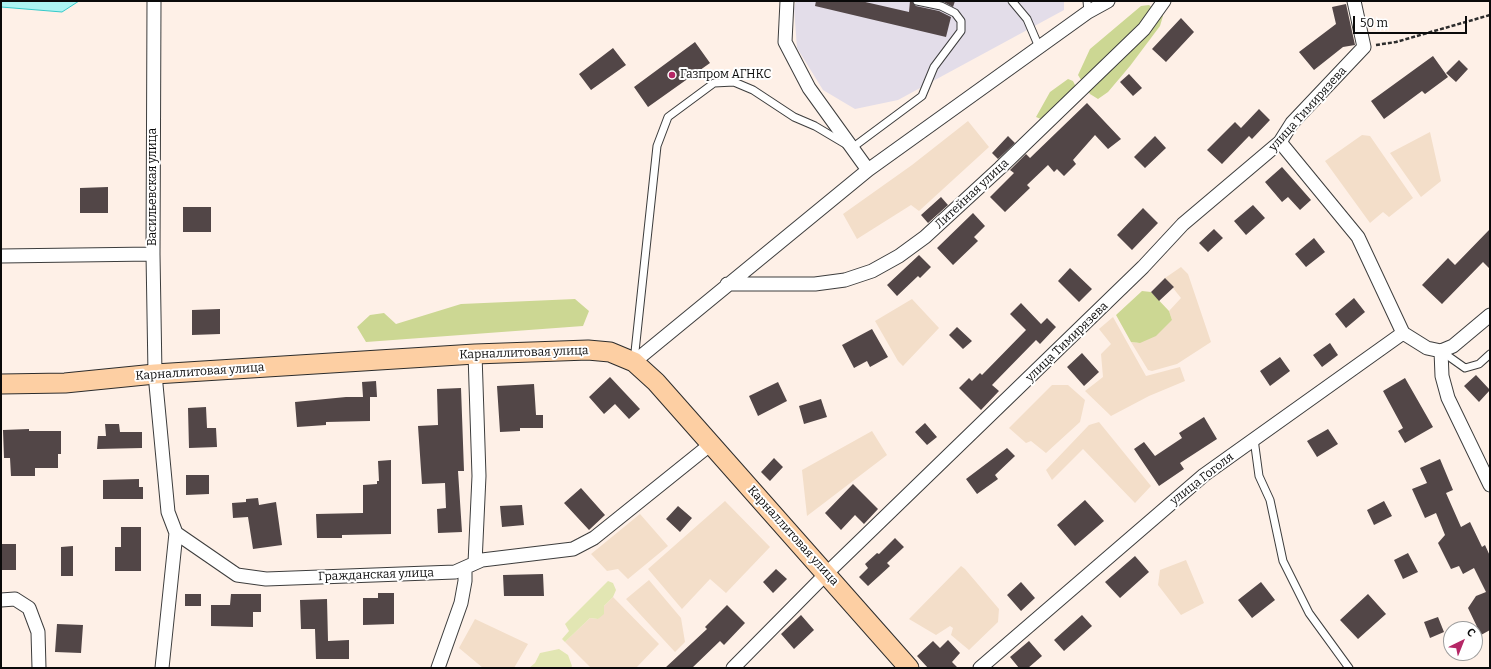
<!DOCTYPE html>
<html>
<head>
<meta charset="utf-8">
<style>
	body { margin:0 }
	#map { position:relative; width:1491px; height:669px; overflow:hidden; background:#fef0e7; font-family:Bitter,serif }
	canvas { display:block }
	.frame { position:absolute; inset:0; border:2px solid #0a0a0a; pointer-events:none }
	.north { position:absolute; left:1443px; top:621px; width:40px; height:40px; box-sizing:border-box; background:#fff; border:1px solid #9d9d9d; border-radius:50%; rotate:43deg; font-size:11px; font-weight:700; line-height:16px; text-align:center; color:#0a0a0a }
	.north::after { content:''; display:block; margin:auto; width:14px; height:18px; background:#b52766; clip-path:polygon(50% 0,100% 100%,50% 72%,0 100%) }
	.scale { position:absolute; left:1353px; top:16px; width:114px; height:18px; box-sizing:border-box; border:2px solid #0a0a0a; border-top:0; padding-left:5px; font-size:12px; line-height:14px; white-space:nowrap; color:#0a0a0a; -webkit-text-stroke:3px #fff; paint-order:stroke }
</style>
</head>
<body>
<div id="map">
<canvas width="1491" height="669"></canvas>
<div class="frame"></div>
<div class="north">С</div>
<div class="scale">50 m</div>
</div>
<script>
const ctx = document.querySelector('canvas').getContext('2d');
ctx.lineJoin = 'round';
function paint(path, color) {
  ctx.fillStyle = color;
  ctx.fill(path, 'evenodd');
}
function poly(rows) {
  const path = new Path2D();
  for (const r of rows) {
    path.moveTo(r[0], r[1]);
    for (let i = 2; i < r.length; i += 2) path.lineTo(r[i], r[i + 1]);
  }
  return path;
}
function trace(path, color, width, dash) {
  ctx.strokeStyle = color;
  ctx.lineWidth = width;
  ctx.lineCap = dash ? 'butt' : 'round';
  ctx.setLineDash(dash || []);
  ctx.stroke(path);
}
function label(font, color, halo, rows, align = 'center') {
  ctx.font = font + ' Bitter,serif';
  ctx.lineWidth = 4;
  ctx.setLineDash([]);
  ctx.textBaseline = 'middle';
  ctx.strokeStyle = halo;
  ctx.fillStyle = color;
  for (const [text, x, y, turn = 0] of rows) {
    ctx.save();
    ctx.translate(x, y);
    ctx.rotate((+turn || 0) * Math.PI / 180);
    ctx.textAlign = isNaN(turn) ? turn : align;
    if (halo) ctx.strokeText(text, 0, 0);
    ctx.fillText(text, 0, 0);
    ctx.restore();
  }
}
paint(poly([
	[796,1,1064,1,1064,10,898,100,855,109,823,90,797,48,794,8]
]), '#e3dde9');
paint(poly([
	[968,121,989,147,919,211,911,205,857,239,843,214,912,165],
	[1430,132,1441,181,1421,197,1390,153],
	[1362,135,1370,136,1413,198,1389,217,1383,212,1370,223,1325,161],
	[1181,267,1188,274,1211,342,1177,364,1152,371,1148,370,1131,342,1138,343,1172,320,1169,311,1181,298,1165,278],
	[912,299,939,328,903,366,898,361,875,321],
	[1113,317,1146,376,1180,367,1185,381,1149,396,1111,416,1085,391,1103,377,1101,354,1111,344,1099,329],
	[1052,385,1068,385,1085,400,1080,422,1046,453,1031,441,1026,443,1009,428],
	[1099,422,1151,486,1135,503,1083,449,1052,480,1046,470,1089,425],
	[872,431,887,455,807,516,802,470],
	[725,501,770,547,726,593,710,579,682,609,648,569],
	[640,514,668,546,628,579,618,569,607,571,591,554],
	[1186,560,1204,603,1181,615,1158,585,1160,570],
	[961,566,965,569,999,609,998,622,969,650,951,635,953,628,950,626,936,635,909,619],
	[649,580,681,618,685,642,675,652,626,599],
	[613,597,659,644,636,668,591,668,565,642,590,618,598,619,604,606],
	[475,619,528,644,514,668,483,668,459,648]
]), '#f3dec9');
paint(poly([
	[608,581,613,583,616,590,613,597,604,606,604,614,598,619,590,618,565,642,562,639,569,631,565,624],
	[559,649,568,655,572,666,571,668,529,668,535,663,540,653]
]), '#e2e6b3');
paint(poly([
	[1149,5,1163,16,1160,26,1130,66,1108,92,1098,99,1090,94,1078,75,1090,49,1141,6],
	[1068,79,1073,81,1076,87,1043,120,1036,117,1050,92],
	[1142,291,1151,292,1169,311,1172,320,1156,336,1140,343,1131,342,1116,315],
	[575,299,589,311,583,326,366,342,357,327,370,315,384,313,396,324,461,304]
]), '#ccd793');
const water = poly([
	[1,1,79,1,62,12,1,7,1,1]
]);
paint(water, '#adf4f2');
trace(water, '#36c9c9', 1);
paint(poly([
	[816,1,861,1,909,12,910,1,912,1,916,6,939,11,951,17,946,37,815,6],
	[942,1,955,1,953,7],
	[1346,4,1355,45,1343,47,1314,70,1299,52,1336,24,1332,7],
	[1181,18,1194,32,1166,62,1152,49],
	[695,42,710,63,648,107,634,87],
	[613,48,626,65,591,90,579,74],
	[1433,56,1448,77,1425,94,1422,91,1384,119,1371,101],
	[1459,60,1468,69,1456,82,1446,73],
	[1129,74,1142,88,1133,96,1120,82],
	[1087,103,1121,139,1108,149,1095,135,1073,160,1076,164,1064,176,1057,169,1054,172,1048,165,1027,185,1030,188,1005,212,990,197,1014,173,1010,170,1026,154,1030,158],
	[1259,109,1270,120,1252,139,1249,136,1222,164,1207,150,1235,122,1241,128],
	[1008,136,1015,143,998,159,992,153],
	[1155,136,1166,148,1145,168,1134,157],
	[1282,167,1311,200,1300,210,1288,197,1282,202,1265,182],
	[108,187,108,213,80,213,80,188],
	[941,197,948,205,928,223,921,215],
	[1253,205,1265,218,1246,235,1234,221],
	[183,207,211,207,211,232,183,232],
	[1143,208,1158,223,1132,250,1117,235],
	[973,213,985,226,974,237,978,241,953,265,937,248],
	[1214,229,1223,238,1208,252,1199,243],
	[1490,229,1490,269,1483,262,1442,304,1422,285,1448,258,1455,265],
	[1314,238,1325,252,1306,267,1295,254],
	[919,255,931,267,920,278,918,276,897,296,887,285],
	[1070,268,1092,289,1079,302,1058,281],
	[1165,278,1174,287,1159,301,1151,292],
	[1354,298,1365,312,1346,328,1335,314],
	[1021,303,1041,324,1047,318,1056,327,1040,344,1036,340,992,385,999,391,981,410,959,388,969,378,972,381,980,373,982,375,1026,330,1010,314],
	[220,309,220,334,192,335,192,310],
	[957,327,972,341,963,349,949,335],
	[872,329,888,357,870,367,867,361,854,368,842,345],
	[1330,343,1338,355,1322,367,1313,355],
	[1082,353,1099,372,1084,386,1067,367],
	[1280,357,1290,371,1270,386,1260,371],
	[1476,375,1490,390,1479,402,1464,386],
	[610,377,640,409,629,419,615,404,604,414,589,397],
	[1405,378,1433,427,1405,443,1398,431,1403,428,1383,391],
	[376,381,377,397,363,397,362,382],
	[778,382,787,401,758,416,749,396],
	[534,384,536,415,543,415,543,428,520,428,520,431,500,432,497,386],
	[461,388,464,471,458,471,462,532,438,533,437,509,446,508,445,483,422,484,418,426,438,425,437,389],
	[346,397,370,397,370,421,326,422,326,425,297,427,295,402],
	[821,399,827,417,804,424,799,406],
	[206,407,207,428,216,428,217,447,189,448,188,408],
	[1204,417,1217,439,1180,463,1184,469,1159,486,1134,449,1144,442,1155,456,1182,438,1179,433],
	[925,423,937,437,927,445,915,432],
	[105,424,119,424,120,432,142,432,142,448,97,449,98,436,106,436],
	[29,429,29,431,61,431,61,454,58,454,58,468,35,468,35,476,11,476,10,458,4,458,3,430],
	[1328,429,1338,444,1317,457,1307,441],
	[1007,448,1015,456,995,475,998,479,977,494,966,479],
	[774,458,783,467,770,481,761,472],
	[1440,459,1453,490,1446,493,1461,527,1470,522,1482,547,1485,545,1490,556,1490,630,1481,635,1468,608,1476,596,1486,592,1474,568,1463,574,1459,566,1451,569,1438,543,1445,535,1436,513,1425,518,1412,489,1427,483,1420,468],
	[391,460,391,534,342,535,342,538,317,538,316,514,363,513,363,485,377,484,377,481,379,481,378,461],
	[186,475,209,475,209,494,186,495],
	[139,479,139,487,143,487,143,499,103,499,103,480],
	[853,484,878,509,864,524,855,515,841,530,825,513],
	[581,488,605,515,589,530,564,503],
	[258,498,259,505,276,502,282,545,253,549,248,517,233,518,232,503,246,502,246,499],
	[1085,500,1104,521,1075,546,1057,525],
	[1384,501,1392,516,1374,525,1367,510],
	[522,505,524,525,502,527,500,506],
	[678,506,692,518,680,532,666,519],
	[121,527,141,527,141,571,115,571,115,547,121,547],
	[895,538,904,547,887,563,890,566,868,586,859,577,868,568,865,564,877,553,879,554],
	[1,544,16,544,16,570,1,570],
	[73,546,73,576,61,576,61,547],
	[1408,553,1418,572,1403,579,1394,560],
	[1135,556,1149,572,1120,598,1105,582],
	[776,569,787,579,773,593,763,582],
	[543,574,544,596,504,596,503,575],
	[1021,582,1035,598,1021,611,1007,595],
	[1261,582,1275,600,1252,618,1238,600],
	[378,593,394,593,394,624,363,625,363,598,378,598],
	[185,594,201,594,201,606,185,606],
	[231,594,261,594,261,612,253,612,253,627,211,626,211,605,230,605],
	[1368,594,1386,614,1358,639,1340,620],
	[327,599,328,641,349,640,349,659,316,659,315,629,301,629,300,600],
	[727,605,745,623,724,645,720,641,692,668,665,668,707,629,705,627],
	[801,615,814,630,794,649,781,634],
	[1082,615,1092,626,1064,651,1054,640],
	[1438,617,1444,632,1430,638,1424,622],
	[57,624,83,625,81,653,55,652],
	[948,640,960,653,952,662,958,668,928,668,917,656,933,641,940,648],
	[1029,641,1042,656,1028,668,1019,668,1010,657]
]), '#524647');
const lane = poly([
	[1012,1,1027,19,1039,47],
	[1087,1,1088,12],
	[1441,351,1465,368,1479,364,1490,354],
	[634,361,657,146,668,117,714,83,734,82,753,90,794,117,815,126,852,148,922,96,934,67,961,31,961,21,955,13,941,6,917,1],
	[1254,439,1259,476,1270,500,1283,561,1309,613,1349,668]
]);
const street = poly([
	[154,1,153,254,155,374,168,512,176,533,237,575,266,579,455,572,482,560,573,549,594,538,711,444],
	[787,1,785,42,809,88,868,170],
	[1280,142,1358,237,1403,333],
	[1,256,153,254],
	[727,284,815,284,845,280,872,271,899,256,925,237,1000,168,1144,29,1164,1],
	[1441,351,1442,376,1448,398,1490,485],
	[475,354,479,476,475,563],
	[634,362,868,170,1088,12,1108,1],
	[1,600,15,599,29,608,38,632,39,668],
	[162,668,176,533],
	[438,668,461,603,465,581,465,568],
	[733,668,827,573,1143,267,1183,224,1280,142,1292,123,1364,47,1354,1],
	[980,668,1204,475,1403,333,1427,348,1441,351,1453,346,1490,315]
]);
const secondary = poly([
	[1,384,65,383,155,374,475,354,588,350,610,352,634,362,656,382,909,668]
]);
trace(lane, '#3d3d3d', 9);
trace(street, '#3d3d3d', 15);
trace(secondary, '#2c2c2c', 21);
trace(poly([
	[1376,45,1396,42,1490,15]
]), '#2c2c2c', 2.5, [4, 2]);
trace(lane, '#fff', 7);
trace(street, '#fff', 13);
trace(secondary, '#fdcfa3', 19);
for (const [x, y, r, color] of [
	[672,75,4,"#b52766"]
]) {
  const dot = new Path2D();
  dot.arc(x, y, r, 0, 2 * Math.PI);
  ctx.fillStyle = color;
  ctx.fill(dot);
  trace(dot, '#fff', 1.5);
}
label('12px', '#0a0a0a', '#fff', [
	["Газпром АГНКС",680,75]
], 'left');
label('12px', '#0a0a0a', '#fff', [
	["улица Тимирязева",1308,109,-48],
	["Васильевская улица",153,187,-90],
	["Литейная улица",972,194,-43],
	["улица Тимирязева",1067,342,-44],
	["Карналлитовая улица",524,353,-2],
	["Карналлитовая улица",200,372,-4],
	["улица Гоголя",1202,479,-38],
	["Карналлитовая улица",793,536,48],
	["Гражданская улица",376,575,-2]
]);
</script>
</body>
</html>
